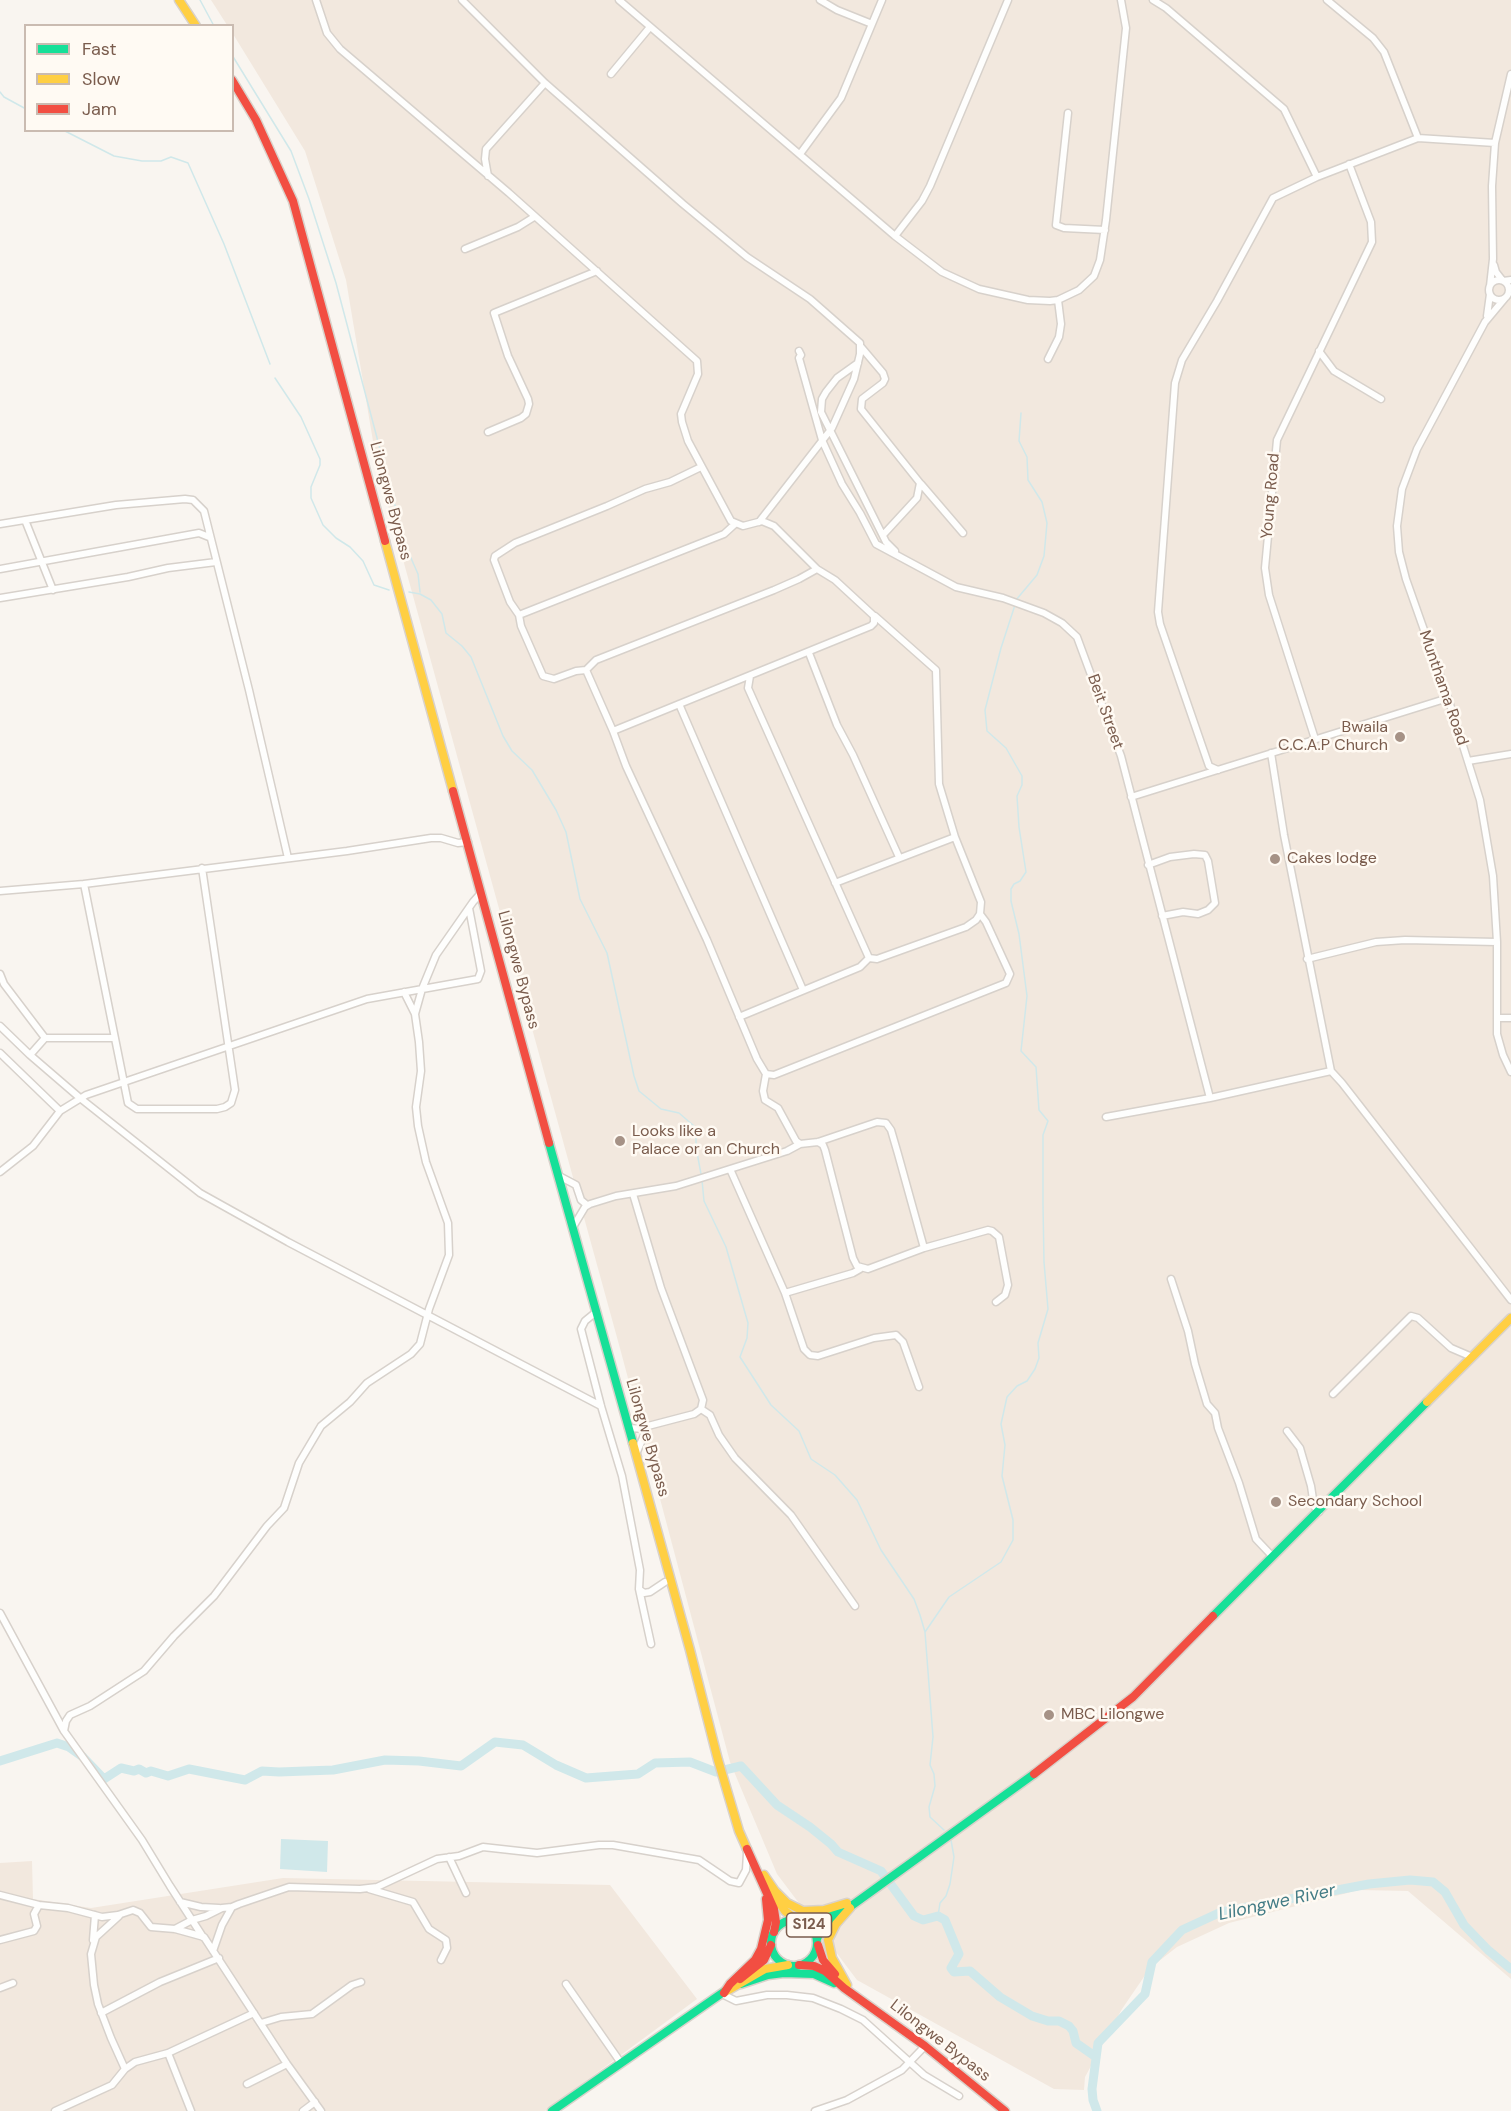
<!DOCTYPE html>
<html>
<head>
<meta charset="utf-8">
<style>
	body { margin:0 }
	#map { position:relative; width:1511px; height:2111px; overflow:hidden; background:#f9f5f0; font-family:"DM Sans",sans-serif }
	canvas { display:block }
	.legend { position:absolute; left:24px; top:24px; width:210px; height:108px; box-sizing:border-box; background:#fffaf3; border:2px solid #cabbb1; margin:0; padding:8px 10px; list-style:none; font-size:18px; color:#7a5c4d }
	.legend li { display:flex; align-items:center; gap:12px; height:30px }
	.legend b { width:30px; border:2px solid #cabbb1 }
</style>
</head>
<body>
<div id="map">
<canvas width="1511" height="2111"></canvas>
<ul class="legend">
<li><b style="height:8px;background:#16e098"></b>Fast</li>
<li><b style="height:8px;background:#ffcf43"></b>Slow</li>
<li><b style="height:8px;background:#f24e42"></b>Jam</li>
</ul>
</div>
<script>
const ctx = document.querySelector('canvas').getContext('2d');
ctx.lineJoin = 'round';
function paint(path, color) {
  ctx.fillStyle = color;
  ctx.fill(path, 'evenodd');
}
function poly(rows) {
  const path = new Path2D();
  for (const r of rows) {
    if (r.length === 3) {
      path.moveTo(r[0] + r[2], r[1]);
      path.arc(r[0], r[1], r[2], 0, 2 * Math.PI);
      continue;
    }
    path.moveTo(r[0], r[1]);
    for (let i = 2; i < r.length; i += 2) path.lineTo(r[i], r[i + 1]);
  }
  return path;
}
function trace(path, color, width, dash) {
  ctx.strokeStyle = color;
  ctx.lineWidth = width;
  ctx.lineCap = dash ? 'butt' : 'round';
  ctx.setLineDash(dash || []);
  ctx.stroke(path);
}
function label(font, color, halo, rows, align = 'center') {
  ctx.font = font + ' "DM Sans",sans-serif';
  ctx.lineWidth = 5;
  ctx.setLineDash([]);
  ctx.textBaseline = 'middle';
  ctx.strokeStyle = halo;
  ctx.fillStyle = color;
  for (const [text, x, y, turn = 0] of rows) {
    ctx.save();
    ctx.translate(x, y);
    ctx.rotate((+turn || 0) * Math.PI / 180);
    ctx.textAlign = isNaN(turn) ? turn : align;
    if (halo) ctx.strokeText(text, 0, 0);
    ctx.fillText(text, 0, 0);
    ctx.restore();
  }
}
paint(poly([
	[211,0,1511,0,1511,1979,1408,1891,1359,1890,1229,1923,1177,1947,1150,1968,1122,2009,1085,2077,1084,2090,1054,2089,857,1980,777,1874,730,1762,621,1352,377,465,346,280,305,151,233,34,232,26,227,25],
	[32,1861,33,1899,91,1908,283,1878,610,1885,697,1999,545,2111,0,2111,0,1863]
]), '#f2e8de');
paint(poly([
	[281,1839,328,1841,327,1872,280,1869]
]), '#d0e8ea');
trace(poly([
	[200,0,214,26],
	[232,55,291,151,309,199,336,283,398,517],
	[0,92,4,97,26,109],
	[63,130,114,156,142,161,161,161,171,157,188,163,224,244,270,364],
	[275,378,301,417,320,459,320,465,311,487,311,498,323,525,336,538,350,547,363,561,374,585,389,590],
	[399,522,407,549,418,574,420,592],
	[409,592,420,594,431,600,442,614,446,633,462,646,471,657,503,736,512,751,532,770,556,810,566,832,580,899,607,953,634,1076,639,1091,661,1109,679,1113,694,1126,696,1137,696,1147,701,1174],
	[1016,600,1037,575,1044,556,1047,523,1042,502,1028,480,1027,457,1019,441,1021,413],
	[702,1180,704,1201,726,1247,748,1323,747,1338,740,1357,771,1405,799,1431,811,1459,835,1475,857,1500,881,1550,914,1599,920,1615,925,1632,933,1737,930,1765,934,1774,935,1786,929,1807,930,1817,944,1830],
	[925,1632,949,1597,1001,1562,1013,1540,1013,1520,1002,1476,1005,1445,1001,1424,1007,1397,1017,1386,1027,1381,1035,1369,1039,1358,1038,1343,1048,1309,1044,1262,1043,1205,1043,1135,1048,1121,1039,1110,1036,1067,1021,1051,1027,996,1019,934,1011,901,1011,889,1014,884,1020,881,1026,872,1019,827,1017,796,1022,785,1022,776,1006,748,987,731,985,710,1001,648,1015,605],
	[938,1916,940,1903,946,1896,950,1884,954,1857,951,1840]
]), '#d0e8ea', 1.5);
trace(poly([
	[0,1761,57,1743,69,1747,83,1757,104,1779,121,1768,134,1771,139,1769,146,1773,151,1771,168,1776,189,1769,245,1780,262,1771,279,1772,333,1770,385,1760,419,1761,461,1766,495,1742,523,1745,556,1765,586,1778,638,1774,655,1763,690,1762,716,1772,741,1766,777,1805,810,1827,831,1844,838,1852,881,1871,914,1916,923,1920,938,1916,945,1920,959,1954,951,1968,954,1972,970,1971,1000,1997,1032,2016,1048,2021,1059,2021,1069,2026,1073,2031,1076,2043,1096,2057],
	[1097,2111,1093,2100,1092,2089,1098,2043,1145,1994,1152,1962,1182,1930,1221,1912,1369,1884,1410,1880,1433,1882,1445,1892,1464,1925,1488,1950,1511,1969]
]), '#d0e8ea', 9);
const street = poly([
	[316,0,327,33,340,49,509,193,697,361,698,374,681,414,682,422,688,441,731,521,743,526,762,521,774,526,817,569,835,580,874,616,874,623,871,626,613,731],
	[462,0,545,83,683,204,747,257,810,299,860,343,860,354,854,379,832,428,759,522],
	[619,0,895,236,942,272,979,289,1028,300,1050,301,1058,300,1079,290,1094,276,1100,260,1106,220,1126,28,1121,0],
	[820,0,837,10,872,24],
	[1153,0,1166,8,1284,109,1317,177],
	[1327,0,1373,38,1384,52,1418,138],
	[611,74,650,27],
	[1068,113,1056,225,1064,228,1105,230],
	[800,154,841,98,882,0],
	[488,176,485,159,486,149,545,83],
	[895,236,922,201,930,186,1008,0],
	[465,249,518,227,534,217],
	[1494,265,1496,272,1503,281,1511,280],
	[1499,290,10],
	[1490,286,1493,259,1492,186,1495,143,1511,74],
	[1505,298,1485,322,1417,449,1402,489,1397,526,1399,552,1406,579,1448,698,1480,800,1493,876,1497,942,1497,1034,1503,1055,1511,1072],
	[1487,316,1490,294],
	[861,347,883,373,885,379,883,383,862,399,861,409,920,483,917,498,883,535],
	[799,351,801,355,799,358,822,440,842,484,860,513,876,544,956,587,1003,598,1044,613,1062,623,1077,637,1121,756,1210,1098,1331,1071],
	[1319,351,1334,371,1381,399],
	[1048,359,1059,337,1061,324,1058,300],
	[858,363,837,378,826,392,822,399,821,412,886,542,895,551],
	[488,432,521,418,526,414,529,404,528,399,508,356,494,313,597,271],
	[701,467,670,482,645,489,607,506,515,543,495,556,494,560,510,602,519,615,521,626,543,676,554,679,576,671,586,670,596,660,774,590,799,579,817,569],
	[921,484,963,533],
	[25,520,53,590],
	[0,524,116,505,185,499,193,500,204,511,249,690,288,858],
	[0,569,199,533,209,537],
	[0,598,128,577,168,568,216,562],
	[519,615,724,534,735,524],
	[809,653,837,725,853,755,899,857],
	[586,670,613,731,626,766,707,940,757,1059,766,1074,763,1091,765,1100,778,1108,796,1141,800,1144,818,1142,877,1122,886,1123,891,1130,898,1154,924,1248],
	[750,676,748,688,869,958],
	[679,704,803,990],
	[1315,739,1269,595,1265,568,1277,440,1372,242,1371,222,1349,164],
	[1271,753,1284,835,1331,1071,1342,1083,1511,1300],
	[1468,761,1511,754],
	[1218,770,1209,766,1160,624,1158,612,1175,383,1182,360,1217,301,1273,198,1317,177,1418,138,1495,143],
	[1131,797,1448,698],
	[1148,865,1170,857,1194,854,1205,855,1208,861,1215,903,1208,910,1198,914,1183,912,1162,916],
	[835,883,955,837],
	[84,884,128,1103,137,1109,217,1109,225,1107,231,1103,235,1090,202,868],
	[0,891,84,884,347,851,431,838,441,838,458,843,468,842],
	[1307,959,1376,942,1405,940,1497,942],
	[0,974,4,984,45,1038,115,1038],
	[415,1014,422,989,436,955,473,902,481,893],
	[739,1017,860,967,869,958,877,959,966,927,976,920,980,914,981,902,955,837,939,784,936,670,875,616],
	[1497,1018,1511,1018],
	[0,1026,30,1055,80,1098,200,1193,288,1242,601,1406],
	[0,1053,60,1111],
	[30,1055,45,1038],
	[766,1074,774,1075,1006,983,1010,974,986,922,980,914],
	[1106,1117,1210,1098],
	[818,1142,823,1145,825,1150,853,1258,857,1266,868,1269,924,1248,988,1230,992,1231,999,1237,1008,1285,1005,1295,996,1302],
	[730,1169,785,1293,804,1349,810,1355,818,1356,874,1338,896,1335,903,1342,919,1387],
	[0,1172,33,1146,60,1111,86,1095,367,999,478,979,481,971,469,908],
	[559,1176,576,1185,581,1200,587,1205],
	[633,1194,661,1288,703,1400,701,1409,694,1414,648,1426,636,1454],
	[573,1227,585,1207,590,1204,616,1196,676,1186,787,1151,800,1144],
	[1171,1279,1188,1331,1195,1364,1207,1404,1215,1413,1218,1428,1239,1483,1256,1539,1273,1557],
	[785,1293,853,1273,860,1269],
	[596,1312,585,1321,581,1329,601,1406,622,1476,640,1570,639,1589,651,1644],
	[1333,1394,1411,1316,1418,1318,1451,1348,1472,1357],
	[701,1409,710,1415,719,1435,735,1458,791,1515,855,1606],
	[628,1428,646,1429],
	[1287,1431,1300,1448,1311,1486,1314,1506,1319,1512],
	[640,1590,644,1593,650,1592,665,1582],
	[0,1613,64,1731,142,1840,170,1886,203,1937],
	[64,1731,66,1721,70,1715,90,1706,144,1671,174,1636,214,1596,267,1526,284,1508,299,1463,321,1426,350,1402,367,1383,411,1354,420,1344,429,1309,449,1255,448,1223,426,1162,418,1126,416,1107,421,1071,419,1042,415,1014,404,992],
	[449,1857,466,1893],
	[369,1889,413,1902,429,1929,446,1940,447,1948,441,1960],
	[0,1895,39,1905,68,1908,102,1917,118,1915,133,1910,140,1913,151,1927,175,1929,204,1937,287,2064,321,2111],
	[180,1902,201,1907,219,1908],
	[119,1916,96,1937,91,1954,94,1985,98,2004,111,2038,125,2069],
	[175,1929,192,1920,206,1916,222,1908,232,1907],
	[0,1940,34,1931,37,1926,34,1914,39,1905],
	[93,1940,95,1915],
	[213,1951,222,1925,232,1907,239,1904,289,1887,360,1889,377,1887,437,1859,459,1856,483,1847,537,1853,599,1845,613,1845,699,1860,730,1881,739,1883,746,1870,747,1853],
	[566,1984,621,2063],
	[0,1988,13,1983],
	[722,1994,736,2001,767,1995,787,1995,813,1998,841,2009,863,2020,924,2075,959,2096],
	[101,2013,160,1982,219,1958],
	[261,2023,281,2017,312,2014,352,1985,361,1982],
	[168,2053,191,2111],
	[247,2084,287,2064],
	[55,2111,112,2085,125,2069,135,2062,168,2053,254,2013],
	[303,2111,315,2102],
	[815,2111,847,2100,902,2070,925,2046]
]);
const fast = poly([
	[549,1143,633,1443],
	[1213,1616,1427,1402],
	[794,1943,23],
	[806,1923,825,1918,837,1910],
	[817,1939,821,1930,829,1922,1034,1774],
	[741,1984,768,1975,784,1973,814,1974,834,1983],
	[552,2111,728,1989]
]);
const slow = poly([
	[179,0,196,26],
	[385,541,453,791],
	[1427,1402,1511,1318],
	[633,1443,690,1650,718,1760,739,1831,747,1849],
	[764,1875,775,1891,787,1903,803,1911,824,1910,847,1903],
	[772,1893,785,1911,797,1920],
	[847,1985,832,1958,828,1940,836,1924,850,1908],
	[725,1992,765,1969,788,1965]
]);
const jam = poly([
	[232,80,256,120,293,201,385,541],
	[453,791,549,1143],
	[1034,1774,1133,1697,1213,1616],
	[747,1849,774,1909,776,1922,774,1932],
	[818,1945,823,1960,835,1974],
	[799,1965,814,1966,825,1971,844,1988,925,2046,1005,2111],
	[740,1979,764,1960,771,1945],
	[724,1993,730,1984,755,1960,761,1949,768,1920,766,1899]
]);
trace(street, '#d7d1cb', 9);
trace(fast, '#d9d2cb', 11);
trace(slow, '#d9d2cb', 11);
trace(jam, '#d9d2cb', 11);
trace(street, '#fefefd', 6);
trace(fast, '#16e098', 8);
trace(slow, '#ffcf43', 8);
trace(jam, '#f24e42', 8);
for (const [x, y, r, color] of [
	[1400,737,6,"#a69286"],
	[1275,859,6,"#a69286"],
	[620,1141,6,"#a69286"],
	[1276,1502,6,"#a69286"],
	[1049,1715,6,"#a69286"]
]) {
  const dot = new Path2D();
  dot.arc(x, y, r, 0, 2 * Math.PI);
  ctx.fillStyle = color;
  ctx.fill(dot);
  trace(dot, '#fffaf3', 2);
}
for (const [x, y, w] of [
	[809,1925,45]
]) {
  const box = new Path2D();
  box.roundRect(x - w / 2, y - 12, w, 24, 4.5);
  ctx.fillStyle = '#fffaf3';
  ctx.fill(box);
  trace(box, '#7a5c4d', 1.5);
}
label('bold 15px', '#7a5c4d', null, [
	["S124",809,1925]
]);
label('16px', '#7a5c4d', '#fffaf3', [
	["Young Road",1271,496,-85],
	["Lilongwe Bypass",390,501,75],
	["Munthama Road",1443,688,71],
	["Beit Street",1105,712,70],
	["Lilongwe Bypass",518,970,75],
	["Lilongwe Bypass",647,1438,74],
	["Lilongwe Bypass",940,2041,38]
]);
label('16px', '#7a5c4d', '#fffaf3', [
	["Bwaila",1388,728,"right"],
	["C.C.A.P Church",1388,746,"right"],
	["Cakes lodge",1287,859],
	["Looks like a",632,1132],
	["Palace or an Church",632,1150],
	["Secondary School",1288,1502],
	["MBC Lilongwe",1061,1715]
], 'left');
label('italic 18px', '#437c86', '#fffaf3', [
	["Lilongwe River",1277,1903,-12]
]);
</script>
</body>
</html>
